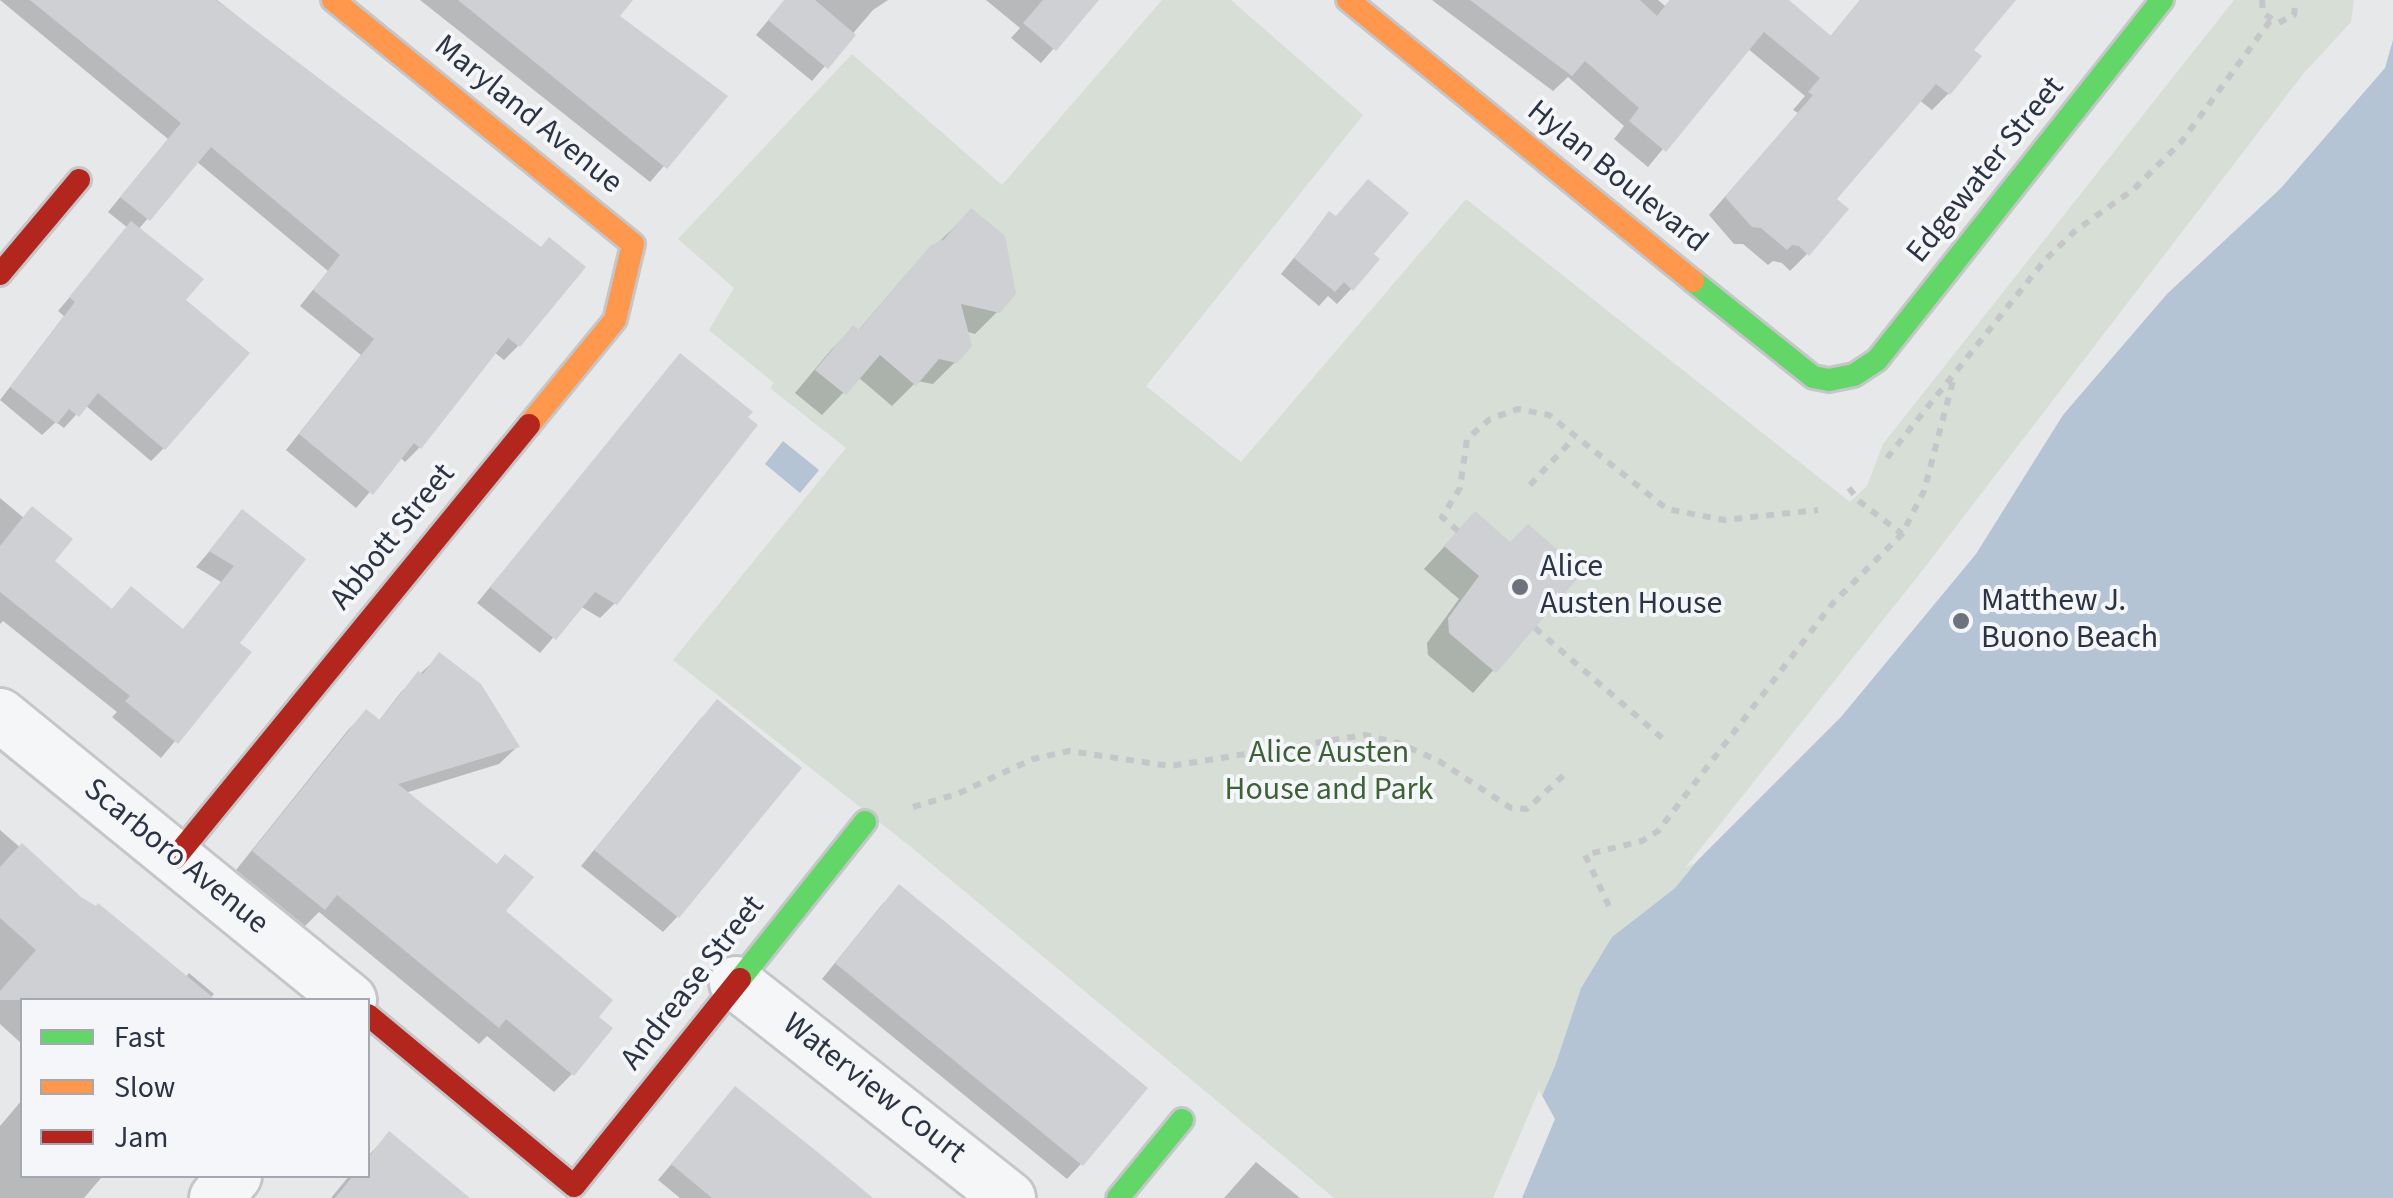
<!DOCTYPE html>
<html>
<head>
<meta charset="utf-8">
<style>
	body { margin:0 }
	#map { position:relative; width:2393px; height:1198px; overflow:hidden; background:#e6e8ea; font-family:"Source Sans 3",sans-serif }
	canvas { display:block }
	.legend { position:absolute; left:20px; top:998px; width:350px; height:180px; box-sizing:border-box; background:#f4f6f9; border:2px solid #a4a8b1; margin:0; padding:12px 18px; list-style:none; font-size:30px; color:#2b3445 }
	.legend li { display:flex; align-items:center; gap:20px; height:50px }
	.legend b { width:50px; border:2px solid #a4a8b1 }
</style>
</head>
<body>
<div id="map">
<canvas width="2393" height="1198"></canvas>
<ul class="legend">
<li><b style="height:12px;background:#63d668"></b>Fast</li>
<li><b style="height:12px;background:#ff974d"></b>Slow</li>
<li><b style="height:12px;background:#b3261e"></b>Jam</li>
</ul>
</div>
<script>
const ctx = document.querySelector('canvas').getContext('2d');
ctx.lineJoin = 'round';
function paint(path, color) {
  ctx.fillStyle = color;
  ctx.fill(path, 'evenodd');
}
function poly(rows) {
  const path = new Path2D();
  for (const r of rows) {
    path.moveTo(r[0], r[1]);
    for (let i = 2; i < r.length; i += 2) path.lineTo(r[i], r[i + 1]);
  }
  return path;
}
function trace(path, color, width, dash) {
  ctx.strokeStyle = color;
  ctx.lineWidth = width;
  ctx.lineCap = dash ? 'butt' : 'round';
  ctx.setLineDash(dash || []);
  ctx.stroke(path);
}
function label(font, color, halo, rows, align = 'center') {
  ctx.font = font + ' "Source Sans 3",sans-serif';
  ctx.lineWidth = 8;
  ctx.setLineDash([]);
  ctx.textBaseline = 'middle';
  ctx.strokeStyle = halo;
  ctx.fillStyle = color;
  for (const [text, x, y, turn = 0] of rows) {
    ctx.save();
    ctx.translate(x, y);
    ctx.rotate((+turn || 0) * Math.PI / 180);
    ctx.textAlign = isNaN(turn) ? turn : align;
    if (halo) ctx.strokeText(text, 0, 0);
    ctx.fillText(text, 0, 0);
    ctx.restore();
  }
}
paint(poly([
	[1162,0,1231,0,1363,115,1146,386,1241,462,1466,199,1850,502,1867,486,1883,444,2234,0,2360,0,2355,24,1675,888,1612,937,1581,988,1555,1066,1498,1198,1334,1198,911,847,673,660,846,448,770,388,774,383,709,330,734,288,678,239,852,54,1002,185]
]), '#d6ded6');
paint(poly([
	[2393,0,2393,1198,1498,1198,1555,1066,1581,988,1612,937,1675,888],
	[783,441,819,470,800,493,765,464]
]), '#b4c4d5');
paint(poly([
	[2354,0,2393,0,2393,40,2385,68,2281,188,2167,294,2063,415,1976,554,1841,717,1695,863,1685,868,1918,576,2303,74,2351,22],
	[1539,1090,1555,1119,1522,1198,1493,1198]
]), '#e6e8ea');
paint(poly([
	[0,0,217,0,424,164,518,346,504,360,494,352,419,448,405,462,400,457,356,508,286,450,361,355,300,306,328,271,196,161,138,230,183,301,164,448,151,461,85,405,64,428,56,422,42,435,0,400,64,316,58,311,128,228,108,212,168,139],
	[420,0,629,0,616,16,724,97,650,182],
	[785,0,888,0,873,10,812,81,756,35],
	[986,0,1096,0,1041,63,1011,38,1020,28],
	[1432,0,1658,0,1665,6,1670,0,1784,0,1829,38,1860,0,2013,0,1971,50,1948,94,1932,110,1919,100,1834,199,1807,254,1790,271,1782,263,1773,261,1768,265,1743,244,1734,244,1709,215,1798,113,1793,110,1805,96,1747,48,1648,167,1614,139,1624,126,1568,77,1553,91],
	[971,211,998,311,975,334,965,331,956,361,933,384,917,381,892,406,858,377,822,415,795,393,831,350,853,328,857,332,910,270],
	[1329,214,1370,255,1351,289,1337,304,1328,296,1319,306,1281,274],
	[680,356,615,603,600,618,580,606,540,653,477,603],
	[0,498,24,518,51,562,111,611,182,631,221,582,196,567,243,512,236,643,248,653,161,758,112,717,117,712,3,621,0,624],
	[1453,537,1510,545,1580,572,1473,693,1428,655,1427,643,1459,599,1424,569],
	[440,655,517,747,499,764,405,793,596,1017,572,1074,554,1092,487,1036,479,1044,319,912,305,926,236,870,348,730,366,712,378,722,401,692],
	[702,717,677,917,663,932,581,866],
	[0,830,80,899,185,978,189,973,214,994,208,1000,22,1000,22,1044,0,1024],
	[884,902,1081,1164,1067,1179,822,979],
	[735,1089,870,1198,680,1198,658,1180],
	[22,1100,22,1176,98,1176,101,1178,84,1198,0,1198,0,1126],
	[389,1134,437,1198,331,1198,349,1176,368,1176,368,1156],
	[1256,1162,1300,1198,1224,1198]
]), '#0003');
paint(poly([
	[30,0,216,0,541,247,549,237,586,267,520,347,508,338,421,449,414,443,373,495,299,434,374,339,313,290,340,255,211,147,150,221,120,197,181,123],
	[458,0,633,0,620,16,728,96,667,169],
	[784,0,815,0,856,35,828,69,768,20],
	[1043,0,1099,0,1056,51,1023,23],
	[1470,0,1640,0,1657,16,1670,0,1789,0,1831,36,1860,0,2016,0,1974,50,1982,56,1950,95,1936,84,1837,199,1849,209,1809,256,1799,246,1792,245,1787,250,1761,228,1752,227,1725,197,1813,95,1808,92,1820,78,1764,32,1666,152,1629,121,1639,108,1585,61,1572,76],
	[1368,179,1409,213,1374,254,1380,259,1353,291,1344,282,1335,292,1294,258,1329,211,1336,216],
	[971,208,1005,236,1016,294,1000,313,961,304,972,346,957,363,939,359,916,386,880,355,846,395,815,370,853,325,859,330,931,245,944,239],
	[131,221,204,279,186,300,250,353,165,450,98,393,79,417,69,409,57,424,10,387,75,302,69,297],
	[680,353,753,412,748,417,758,425,617,605,595,592,556,640,490,587],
	[32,506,73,539,55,561,112,609,131,586,183,629,234,566,209,551,242,509,306,559,240,643,252,652,178,744,125,701,130,696,0,592,0,546],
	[1475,511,1510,542,1528,524,1583,572,1496,673,1449,633,1448,618,1479,576,1444,546],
	[439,652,481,684,520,747,398,784,497,864,505,854,534,877,506,911,613,1000,599,1017,613,1028,574,1076,506,1019,499,1028,337,895,325,910,252,851,366,709,380,720,418,671,423,674],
	[717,699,802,768,679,918,594,850],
	[22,843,81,897,96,906,98,903,216,1000,0,1000,0,991,36,950,0,918,0,867],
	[899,884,1148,1088,1083,1166,835,963],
	[735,1086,820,1154,873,1198,712,1198,671,1164],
	[389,1131,470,1198,335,1198,353,1176,368,1176,368,1158]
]), '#ced0d3');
const street = poly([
	[0,715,350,1000],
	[736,983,1009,1198],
	[216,1198,235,1176]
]);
const fast = poly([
	[1693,281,1813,377,1829,380,1854,375,1877,360,2162,0],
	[740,979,865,822],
	[1118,1198,1182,1120]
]);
const slow = poly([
	[333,0,633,244,615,320,529,425],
	[1348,0,1693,281]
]);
const jam = poly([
	[0,274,79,180],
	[175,858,529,425],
	[368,1015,574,1186,740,979]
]);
trace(street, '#c4c6c8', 58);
trace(fast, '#c4c6c8', 28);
trace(slow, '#c4c6c8', 28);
trace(jam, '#c4c6c8', 28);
trace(poly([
	[2262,0,2263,13,2278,23,2294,15,2296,0],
	[1887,458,2045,260,2075,231,2134,189,2182,141,2270,21],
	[1530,485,1574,438],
	[1849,488,1859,501,1902,534],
	[1458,531,1442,517,1460,488,1467,439,1490,419,1518,409,1549,415,1667,509,1724,520,1818,510],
	[1535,628,1662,738],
	[913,807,957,794,1033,759,1069,751,1170,766,1365,735,1398,743,1439,761,1511,808,1527,809,1565,774],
	[1609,906,1585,855,1642,841,1658,831,1833,603,1902,534,1924,491,1954,377]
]), '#c5c6ca', 6, [8, 8]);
trace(street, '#f5f6f7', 52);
trace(fast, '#63d668', 22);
trace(slow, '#ff974d', 22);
trace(jam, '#b3261e', 22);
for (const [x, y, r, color] of [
	[1520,587,10,"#6c737f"],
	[1961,621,10,"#6c737f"]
]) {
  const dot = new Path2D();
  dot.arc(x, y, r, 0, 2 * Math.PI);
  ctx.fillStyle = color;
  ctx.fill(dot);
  trace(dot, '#f4f6f9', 4);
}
label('32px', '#2b3445', '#f4f6f9', [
	["Maryland Avenue",527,116,39],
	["Edgewater Street",1987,171,-51],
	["Hylan Boulevard",1616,178,39],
	["Abbott Street",394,538,-51],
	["Scarboro Avenue",175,858,39],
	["Andrease Street",694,984,-52],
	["Waterview Court",873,1090,38]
]);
label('32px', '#2b3445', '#f4f6f9', [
	["Alice",1540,569],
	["Austen House",1540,606],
	["Matthew J.",1981,603],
	["Buono Beach",1981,640]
], 'left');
label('32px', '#3f6138', '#f4f6f9', [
	["Alice Austen",1329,755],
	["House and Park",1329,792]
]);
</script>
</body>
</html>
